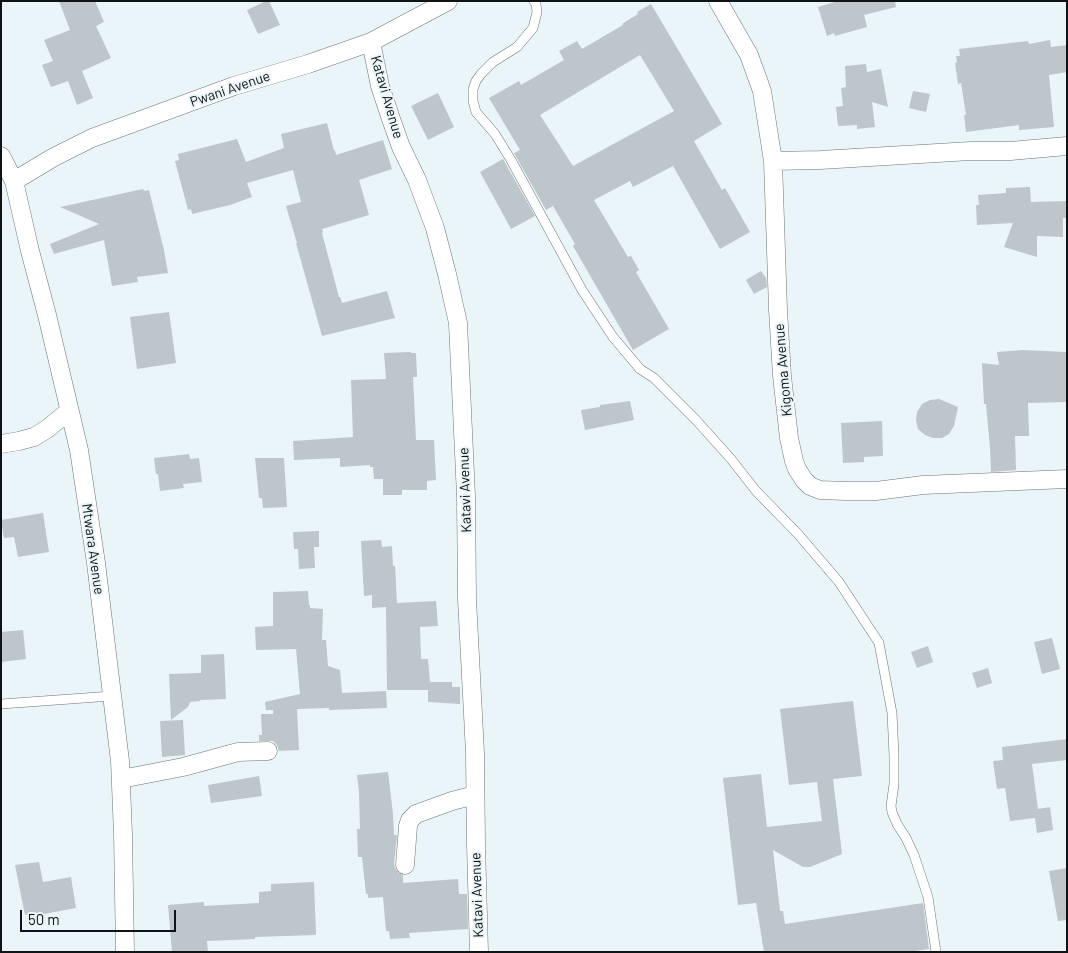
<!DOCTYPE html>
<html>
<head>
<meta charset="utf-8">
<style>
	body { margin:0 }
	#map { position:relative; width:1068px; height:953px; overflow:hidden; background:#eaf5f9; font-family:Barlow,sans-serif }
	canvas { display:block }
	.frame { position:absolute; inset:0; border:2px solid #0f1314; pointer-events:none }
	.scale { position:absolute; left:20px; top:910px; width:156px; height:22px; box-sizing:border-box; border:2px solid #0f1314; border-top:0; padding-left:6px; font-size:15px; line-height:18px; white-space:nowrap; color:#0f1314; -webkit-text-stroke:4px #eaf5f9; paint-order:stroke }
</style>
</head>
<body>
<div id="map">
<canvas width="1068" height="953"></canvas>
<div class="frame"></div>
<div class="scale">50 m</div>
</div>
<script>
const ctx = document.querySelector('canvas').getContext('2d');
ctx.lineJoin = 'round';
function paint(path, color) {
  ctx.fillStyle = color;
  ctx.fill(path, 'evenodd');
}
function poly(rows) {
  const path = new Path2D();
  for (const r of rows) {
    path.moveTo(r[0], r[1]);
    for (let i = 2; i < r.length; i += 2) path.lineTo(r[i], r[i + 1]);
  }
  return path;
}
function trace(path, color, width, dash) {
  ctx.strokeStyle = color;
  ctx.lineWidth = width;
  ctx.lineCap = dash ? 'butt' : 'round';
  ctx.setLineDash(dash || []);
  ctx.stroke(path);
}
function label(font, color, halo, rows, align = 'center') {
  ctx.font = font + ' Barlow,sans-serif';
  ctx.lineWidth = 4;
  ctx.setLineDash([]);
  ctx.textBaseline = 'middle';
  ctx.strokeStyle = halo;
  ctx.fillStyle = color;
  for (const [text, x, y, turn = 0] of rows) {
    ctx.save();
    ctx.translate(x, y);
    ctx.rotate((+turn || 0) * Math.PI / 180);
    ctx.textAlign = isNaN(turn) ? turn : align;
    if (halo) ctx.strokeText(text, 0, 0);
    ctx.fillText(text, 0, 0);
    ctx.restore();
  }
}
paint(poly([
	[59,1,95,1,104,22,96,26,111,58,82,71,93,98,77,105,68,81,51,87,42,65,53,61,44,40,70,30],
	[266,1,269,1,280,25,258,34,247,10],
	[838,1,895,1,896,7,864,15,867,27,835,36,834,33,827,36,818,7],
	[651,4,722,124,694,141,722,190,725,188,750,232,720,249,673,166,633,187,630,181,594,200,628,257,631,256,639,270,636,272,669,329,633,350,573,246,575,244,553,206,546,210,514,153,520,150,489,98,519,81,521,85,564,60,559,51,577,41,582,49,623,25,622,24,638,14,637,12],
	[640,55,674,111,573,166,540,115],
	[1050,40,1051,47,1067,45,1067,72,1049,75,1054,127,1019,130,1019,125,966,132,964,115,966,115,961,83,958,84,955,63,957,62,956,56,960,56,959,49,1028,41,1029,44],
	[866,64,867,72,881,69,888,107,872,102,875,127,857,129,857,125,838,126,836,107,843,106,841,88,846,87,845,66],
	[913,91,930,94,926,112,909,108],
	[438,93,454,127,428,140,411,106],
	[327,123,334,151,335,150,336,155,383,140,392,169,359,180,369,215,322,229,323,232,322,233,339,297,340,297,342,303,387,291,395,318,322,336,296,243,297,243,286,206,301,202,293,170,247,183,252,197,230,205,192,214,191,209,188,210,175,161,179,160,178,154,237,139,246,162,284,148,281,134],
	[503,159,535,216,511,229,480,172],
	[1030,187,1031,202,1067,201,1067,218,1063,218,1063,237,1037,236,1037,257,1004,247,1013,223,977,225,976,205,979,205,978,195,1006,193,1006,188],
	[143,189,144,191,149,190,164,250,168,273,137,277,138,282,112,286,104,240,54,254,50,244,99,224,60,207],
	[761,271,766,278,767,287,754,294,746,280],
	[169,312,176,363,137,369,130,317],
	[1023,350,1067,352,1067,402,1028,403,1029,436,1015,436,1016,470,991,472,990,448,986,404,984,404,982,363,999,365,997,352],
	[411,352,411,353,416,353,417,377,413,377,416,440,434,440,436,480,427,481,427,490,402,490,402,495,383,495,383,479,374,479,373,467,370,467,370,465,340,467,340,458,294,460,293,441,353,437,351,380,386,379,384,353],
	[939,399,958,407,954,426,949,434,942,438,933,438,925,435,918,429,916,420,917,412,922,404,930,400],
	[630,401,634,420,585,430,581,410,600,407,600,405],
	[882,421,883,456,864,457,864,462,843,463,841,423],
	[189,454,190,459,199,458,202,482,183,484,184,488,160,491,158,474,156,474,154,458],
	[255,458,284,458,287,507,263,508,262,498,259,498],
	[43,513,49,552,18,557,14,537,4,538,1,520],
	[319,531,319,547,314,547,315,568,299,569,298,549,294,549,293,532],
	[381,540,382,547,392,546,393,566,395,566,397,603,436,601,438,626,420,627,421,659,428,659,430,682,452,682,452,687,460,687,460,704,428,702,428,690,387,690,386,607,372,608,372,595,364,596,361,541],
	[308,591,309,605,310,605,310,608,323,609,322,640,326,640,328,666,340,670,342,693,386,691,387,708,329,710,329,708,297,709,299,750,279,751,277,745,273,741,259,741,259,735,262,735,261,714,273,714,273,710,266,710,265,702,300,694,296,649,256,650,255,627,273,626,273,592],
	[23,630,26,659,1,662,1,632],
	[1052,638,1060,669,1042,674,1034,642],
	[928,646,933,662,917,668,911,652],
	[224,654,226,699,200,700,200,701,190,702,188,707,171,720,169,674,201,673,201,655],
	[988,668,992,683,977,688,972,673],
	[853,701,862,776,833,779,842,854,810,867,803,867,773,850,780,911,783,911,785,924,923,903,929,949,908,952,764,952,756,903,738,905,723,778,761,774,767,827,822,821,817,782,789,785,780,709],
	[183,720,185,755,162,757,160,721],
	[1067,739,1067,760,1032,764,1038,809,1050,807,1053,830,1037,833,1035,818,1010,821,1005,788,997,789,993,761,1003,760,1002,747],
	[388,772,393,814,394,835,397,835,394,864,396,870,399,873,403,875,403,883,458,879,459,894,467,894,468,929,409,933,410,938,390,939,389,931,386,931,383,897,368,898,368,894,366,894,362,857,358,857,357,829,360,829,359,792,357,775],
	[259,776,262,796,211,803,208,785],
	[39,862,43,882,71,877,76,908,33,916,33,913,25,915,15,865],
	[1067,868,1067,920,1058,921,1049,871],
	[314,882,316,935,255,937,255,939,207,941,208,952,172,952,168,905,204,902,204,906,259,903,259,892,271,891,271,884]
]), '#bcc6cb');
const lane = poly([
	[534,1,536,4,537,12,533,28,517,47,493,62,481,74,476,81,473,89,473,101,476,112,495,134,511,160,582,290,613,337,640,369,654,378,696,420,731,459,756,491,798,534,839,582,879,643,892,713,894,756,894,784,891,806,892,812,897,824,906,838,914,855,928,897,936,952],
	[1,704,112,696]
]);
const street = poly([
	[718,1,749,55,762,91,773,161,778,310,782,376,789,438,794,461,797,469,804,480,810,486,820,490,846,491,876,491,923,485,1067,479],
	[371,42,380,86,391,119,401,147,417,180,435,228,447,274,458,323,466,496,467,599,475,753,476,845,479,952],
	[1,156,14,181,30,251,47,315,79,450,96,563,120,761,123,834,125,952],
	[773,161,820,160,971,151,1010,151,1067,146],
	[14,181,54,157,92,138,234,86,308,64,371,42,448,1],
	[1,444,19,441,34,437,47,429,69,411],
	[121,779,183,767,238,752,268,751],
	[405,865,408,826,410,820,416,814,452,801,475,795]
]);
trace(lane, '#6b7478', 10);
trace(street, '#6b7478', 19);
trace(lane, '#fff', 9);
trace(street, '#fff', 18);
label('14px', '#0f1314', '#eaf5f9', [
	["Pwani Avenue",230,89,-19],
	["Katavi Avenue",387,97,74],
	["Kigoma Avenue",783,370,-95],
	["Katavi Avenue",465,490,-92],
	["Mtwara Avenue",93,549,82],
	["Katavi Avenue",477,895,-92]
]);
</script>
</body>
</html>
